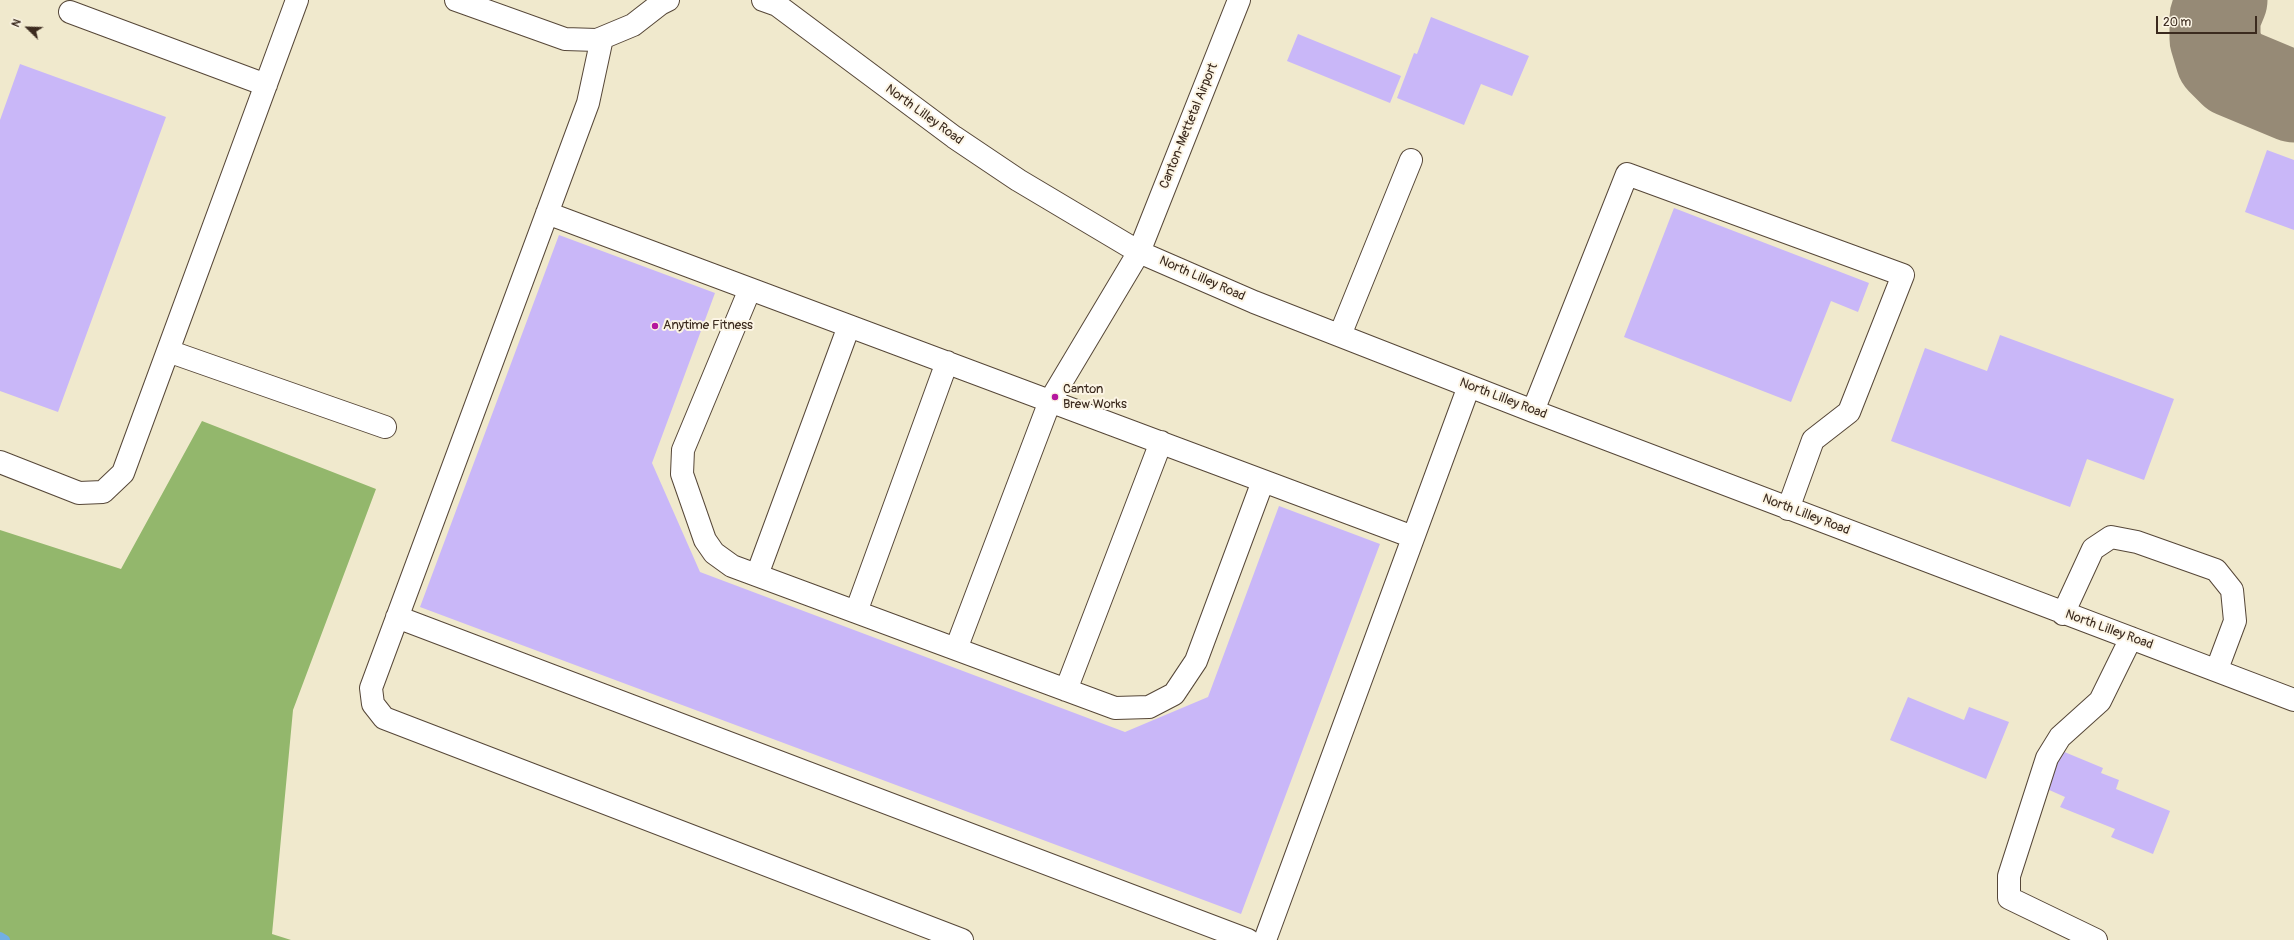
<!DOCTYPE html>
<html>
<head>
<meta charset="utf-8">
<style>
	body { margin:0 }
	#map { position:relative; width:2294px; height:940px; overflow:hidden; background:#f0e9cd; font-family:Pangolin,sans-serif }
	canvas { display:block }
	.north { position:absolute; left:8px; top:8px; width:40px; height:40px; -webkit-text-stroke:3px #fcf5e5; paint-order:stroke; rotate:293deg; font-size:11px; font-weight:700; line-height:16px; text-align:center; color:#3b2a1e }
	.north::after { content:''; display:block; margin:auto; width:14px; height:18px; background:#3b2a1e; clip-path:polygon(50% 0,100% 100%,50% 72%,0 100%) }
	.scale { position:absolute; left:2156px; top:16px; width:101px; height:18px; box-sizing:border-box; border:2px solid #3b2a1e; border-top:0; padding-left:5px; font-size:12px; line-height:14px; white-space:nowrap; color:#3b2a1e; -webkit-text-stroke:3px #fcf5e5; paint-order:stroke }
</style>
</head>
<body>
<div id="map">
<canvas width="2294" height="940"></canvas>
<div class="north">N</div>
<div class="scale">20 m</div>
</div>
<script>
const ctx = document.querySelector('canvas').getContext('2d');
ctx.lineJoin = 'round';
function paint(path, color) {
  ctx.fillStyle = color;
  ctx.fill(path, 'evenodd');
}
function poly(rows) {
  const path = new Path2D();
  for (const r of rows) {
    path.moveTo(r[0], r[1]);
    for (let i = 2; i < r.length; i += 2) path.lineTo(r[i], r[i + 1]);
  }
  return path;
}
function trace(path, color, width, dash) {
  ctx.strokeStyle = color;
  ctx.lineWidth = width;
  ctx.lineCap = dash ? 'butt' : 'round';
  ctx.setLineDash(dash || []);
  ctx.stroke(path);
}
function label(font, color, halo, rows, align = 'center') {
  ctx.font = font + ' Pangolin,sans-serif';
  ctx.lineWidth = 4;
  ctx.setLineDash([]);
  ctx.textBaseline = 'middle';
  ctx.strokeStyle = halo;
  ctx.fillStyle = color;
  for (const [text, x, y, turn = 0] of rows) {
    ctx.save();
    ctx.translate(x, y);
    ctx.rotate((+turn || 0) * Math.PI / 180);
    ctx.textAlign = isNaN(turn) ? turn : align;
    if (halo) ctx.strokeText(text, 0, 0);
    ctx.fillText(text, 0, 0);
    ctx.restore();
  }
}
paint(poly([
	[202,421,376,489,293,710,272,934,291,940,0,940,0,530,121,569]
]), '#93b76c');
trace(poly([
	[0,937,5,940]
]), '#72afe4', 10);
trace(poly([
	[2222,0,2215,17,2215,39,2221,59,2234,72,2294,97]
]), '#968a76', 91);
paint(poly([
	[1431,17,1529,56,1512,96,1481,84,1464,125,1397,98,1414,53,1417,54],
	[1298,34,1401,76,1390,103,1287,61],
	[20,64,166,117,58,412,0,391,0,120],
	[2267,150,2294,160,2294,230,2245,212],
	[1674,208,1869,283,1858,312,1831,301,1791,402,1624,337],
	[559,235,715,293,652,463,700,572,1125,732,1208,697,1279,506,1380,544,1241,914,420,607],
	[2000,335,2174,399,2144,480,2087,459,2070,507,1891,441,1925,348,1987,371],
	[1908,697,1964,720,1969,707,2009,722,1986,779,1890,740],
	[2062,751,2103,768,2101,773,2119,780,2116,789,2170,811,2153,854,2111,837,2115,829,2060,807,2065,797,2047,789]
]), '#c9b7f8');
const minor = poly([
	[456,0,565,39,597,40,633,25,660,4,668,0],
	[763,0,777,5,954,137,1018,180,1139,252,1254,302,1533,411,2294,700],
	[70,12,266,85],
	[602,38,588,103,371,688,373,704,384,718,962,940],
	[547,213,1413,537],
	[750,289,683,450,682,474,705,540,714,553,732,566,1115,708,1149,707,1174,694,1196,661,1263,481],
	[1340,335,1411,160],
	[168,351,385,427],
	[1533,411,1627,174,1903,275,1849,412,1813,440,1788,509],
	[0,462,79,493,103,492,123,473,297,0],
	[757,575,849,326],
	[856,612,947,362],
	[2063,614,2093,549,2111,537,2137,542,2216,570,2232,590,2235,621,2217,669],
	[397,617,1248,940],
	[956,649,1050,401,1139,252,1239,0],
	[1066,690,1161,442],
	[1265,940,1469,386],
	[2096,940,2009,898,2009,876,2047,758,2060,737,2100,701,2131,638]
]);
trace(minor, '#564738', 24);
trace(minor, '#fff', 22);
for (const [x, y, r, color] of [
	[655,326,4,"#b5179e"],
	[1055,397,4,"#b5179e"]
]) {
  const dot = new Path2D();
  dot.arc(x, y, r, 0, 2 * Math.PI);
  ctx.fillStyle = color;
  ctx.fill(dot);
  trace(dot, '#fcf5e5', 1.5);
}
label('13px', '#3b2a1e', '#fcf5e5', [
	["North Lilley Road",924,115,36],
	["Canton-Mettetal Airport",1189,126,-68],
	["North Lilley Road",1202,279,24],
	["North Lilley Road",1503,399,21],
	["North Lilley Road",1806,515,21],
	["North Lilley Road",2109,630,20]
]);
label('13px', '#3b2a1e', '#fcf5e5', [
	["Anytime Fitness",663,326],
	["Canton",1063,390],
	["Brew Works",1063,405]
], 'left');
</script>
</body>
</html>
